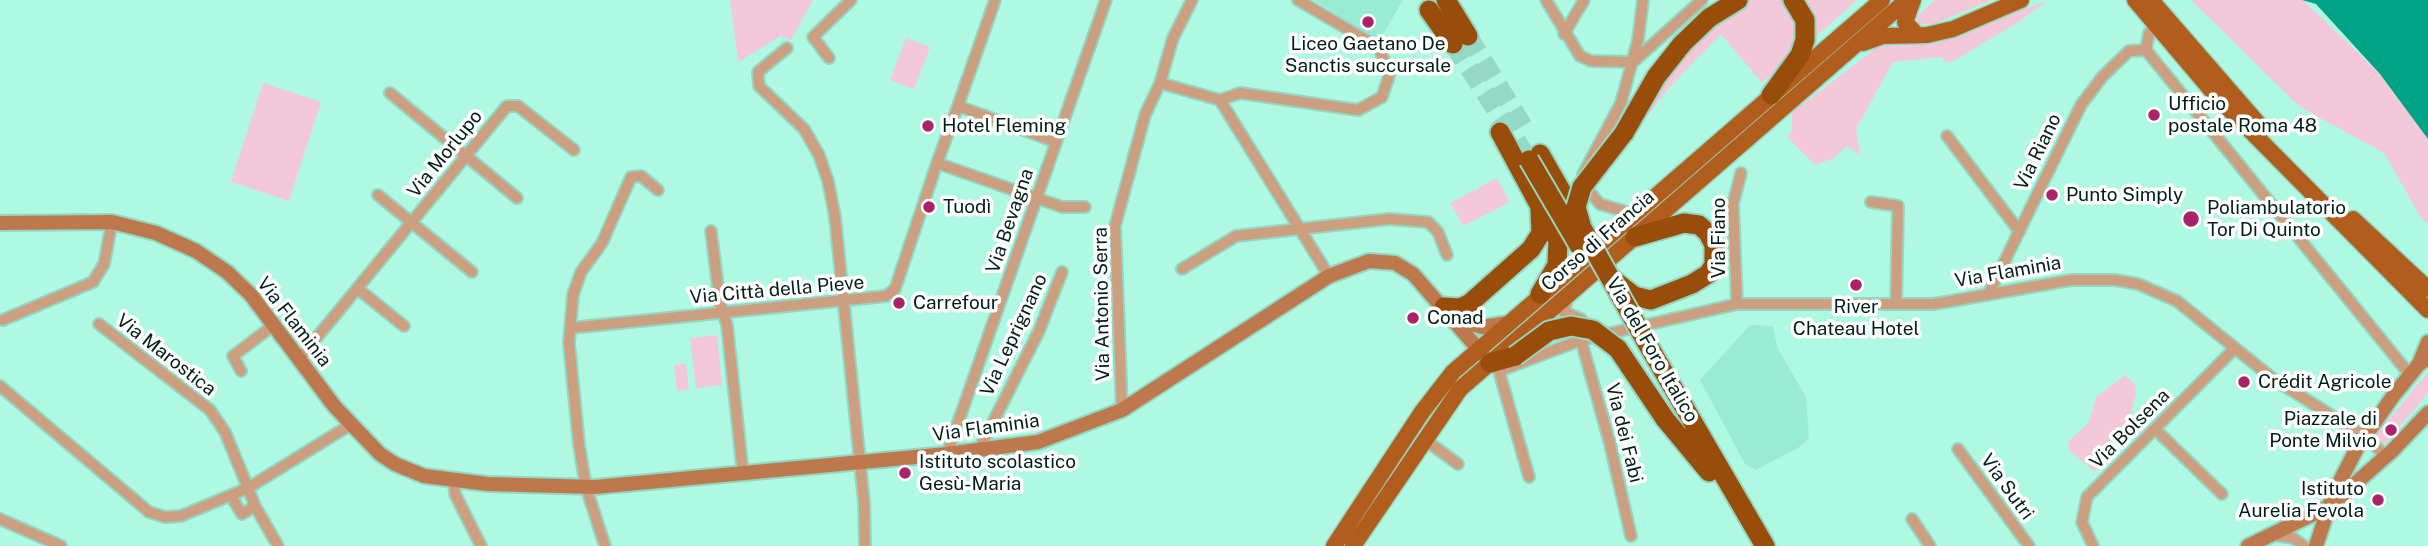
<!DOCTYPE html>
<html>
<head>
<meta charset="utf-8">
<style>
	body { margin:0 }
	canvas { display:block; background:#aff9e3 }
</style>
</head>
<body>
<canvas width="2428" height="546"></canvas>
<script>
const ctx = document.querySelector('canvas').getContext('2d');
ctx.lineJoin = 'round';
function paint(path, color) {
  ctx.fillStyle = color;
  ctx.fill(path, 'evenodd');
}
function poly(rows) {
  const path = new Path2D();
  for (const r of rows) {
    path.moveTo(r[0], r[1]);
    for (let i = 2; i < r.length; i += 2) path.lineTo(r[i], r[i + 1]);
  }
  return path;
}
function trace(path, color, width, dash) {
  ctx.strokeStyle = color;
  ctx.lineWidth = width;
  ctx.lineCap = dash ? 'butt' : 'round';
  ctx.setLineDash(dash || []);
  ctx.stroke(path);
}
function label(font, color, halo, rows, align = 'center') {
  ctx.font = font + ' "Public Sans",sans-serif';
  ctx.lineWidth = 7;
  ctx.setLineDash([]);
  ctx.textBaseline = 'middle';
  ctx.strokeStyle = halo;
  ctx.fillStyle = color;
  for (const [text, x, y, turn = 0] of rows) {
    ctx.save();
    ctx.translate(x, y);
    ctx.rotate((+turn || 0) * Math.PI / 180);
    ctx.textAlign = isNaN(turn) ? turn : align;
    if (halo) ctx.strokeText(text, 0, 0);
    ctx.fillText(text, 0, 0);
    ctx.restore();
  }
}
paint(poly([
	[1314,0,1403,0,1379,41],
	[1750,325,1773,326,1777,347,1806,397,1809,438,1798,448,1756,470,1745,464,1700,380]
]), '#9aebd3');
paint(poly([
	[730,0,813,0,791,40,781,36,738,62],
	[1748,0,1785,0,1802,21,1797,51,1762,83,1721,34,1674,82,1638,128,1645,108,1684,52],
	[1800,0,1857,0,1811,41],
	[1935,0,1992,0,1934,24,1914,24,1915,18],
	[2048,0,2017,23,1955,60,1945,63,1942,57,1893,62,1856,129,1860,155,1847,146,1832,159,1815,165,1787,137,1792,131,1792,112,1887,40,1919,43,1944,40],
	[2191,0,2303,0,2380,74,2428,139,2428,224,2421,218,2384,153,2300,107],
	[906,38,930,47,914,89,890,80],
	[263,83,321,102,289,201,231,182],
	[1497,178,1510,202,1463,226,1450,203],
	[717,335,722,385,696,388,690,338],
	[686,364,689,389,677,391,674,365],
	[2428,372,2428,393,2386,443,2381,445,2376,435],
	[2125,375,2135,384,2136,393,2129,423,2109,440,2118,453,2095,472,2069,450,2068,442,2089,422,2096,397]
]), '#f3c9d9');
paint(poly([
	[2302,0,2428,0,2428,139,2380,74,2316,4]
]), '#00a385');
trace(poly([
	[1468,36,1523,126],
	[1453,44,1529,160]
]), '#95d8c4', 19, [19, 10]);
const street = poly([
	[1546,0,1580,56,1591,61,1633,62],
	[2162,24,2149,33,2146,50,2410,375],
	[1564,34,1584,0],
	[787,48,758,72,759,86,804,129,819,155,828,181,835,217,864,502,865,546],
	[829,58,813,37,851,0],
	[1633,62,1702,0],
	[1160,83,1220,100],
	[390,93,517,198],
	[1220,100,1240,93,1358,110,1382,97,1390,73,1378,47,1298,0],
	[1220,100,1329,276],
	[958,106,995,0],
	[1947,136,2019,231],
	[1056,142,958,106,937,163,1062,207,1085,207],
	[378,195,472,272],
	[1871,202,1898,206,1896,303],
	[1633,214,1600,204,1587,189,1583,174,1621,103,1638,40,1643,0],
	[711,231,720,303,727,325,743,474],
	[1182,269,1236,236,1389,219,1428,222,1438,232,1447,255],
	[358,289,404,326],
	[1988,295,2081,105,2103,76,2129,51,2146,50],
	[1568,296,1564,312,1581,319],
	[1737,304,1733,204,1741,173],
	[3,320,93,282,104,264,112,222],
	[99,324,210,410,225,432,248,488,350,425],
	[570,328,886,296,895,289,937,163],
	[1581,340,1609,440,1631,536],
	[300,358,507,106,518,106,574,150],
	[1490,363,1499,371,1581,340,1737,304,1934,304,2071,280,2115,280,2138,284,2177,301,2272,378,2364,436,2386,456],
	[241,371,233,356,275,324],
	[1499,371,1529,477],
	[0,386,149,512,165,517,181,516,248,488,255,506,242,514,231,496],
	[1122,410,1115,226,1145,115,1160,83,1173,38,1192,0],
	[2155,429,2222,494],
	[1424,439,1458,464],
	[1958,449,2029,546],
	[979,450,1039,331,1062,272],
	[947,454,1106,0],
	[454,480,455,494,481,546],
	[255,506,278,546],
	[0,519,61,546],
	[1912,519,1930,546],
	[2273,535,2293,538,2304,546],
	[605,546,586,487,579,445,569,343,573,295,581,272,602,243,631,177,641,176,658,190],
	[2093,546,2082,522,2087,497,2235,348]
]);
const secondary = poly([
	[0,223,112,222,156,233,196,251,227,272,251,295,335,407,380,454,395,464,424,476,488,484,595,487,947,454,1038,442,1122,410,1329,276,1369,261,1395,263,1413,274,1486,358],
	[1454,319,1482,327,1508,323],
	[2419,364,2428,342],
	[2248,546,2330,506,2393,450,2428,413],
	[2316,546,2332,497,2357,448,2393,396,2419,364,2428,358]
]);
const primary = poly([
	[1913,0,1905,22,1917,35],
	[2135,0,2218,98,2428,310],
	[2151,0,2263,129],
	[1863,43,1883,36,1927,35,1953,29,2021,0],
	[2353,219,2428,289],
	[1334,546,1422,412,1453,372,1882,0],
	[1353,546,1460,389,1907,0]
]);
const highway = poly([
	[1446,0,1468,36],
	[1429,10,1453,44],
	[1771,95,1800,55,1805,40,1805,20,1793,0],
	[1500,132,1558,240,1557,265,1540,294],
	[1624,133,1656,77,1682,44,1709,18,1738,0],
	[1540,154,1580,224],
	[1611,278,1634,296,1651,300,1692,284,1708,274,1714,265,1714,245,1708,233,1699,225,1684,223,1635,237],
	[1444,307,1460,308,1469,304,1531,249,1541,233,1540,209],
	[1648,345,1765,546],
	[1490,363,1515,356],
	[1665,419,1709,472]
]);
trace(street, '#93d6c2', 14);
trace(secondary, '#93d6c2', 18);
trace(primary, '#93d6c2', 19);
trace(highway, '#93d6c2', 23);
trace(street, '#cd9f81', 10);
trace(secondary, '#bd794d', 14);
trace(primary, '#b05d1d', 16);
trace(highway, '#984d0b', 19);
const highwayBridge = poly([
	[1624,133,1582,187,1576,207,1582,228,1648,345],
	[1529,160,1580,247],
	[1515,356,1549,331,1571,326,1593,330,1618,349,1665,419]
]);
trace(highwayBridge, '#93d6c2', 23, []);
trace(highwayBridge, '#984d0b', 19);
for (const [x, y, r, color] of [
	[1368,22,7,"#a9236b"],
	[2154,115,7,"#a9236b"],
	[928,126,7,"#a9236b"],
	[2052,195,7,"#a9236b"],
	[929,207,7,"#a9236b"],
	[2191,219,9,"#a9236b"],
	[1856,285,7,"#a9236b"],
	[899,303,7,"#a9236b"],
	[1413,318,7,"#a9236b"],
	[2244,382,7,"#a9236b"],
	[2391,430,7,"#a9236b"],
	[905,473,7,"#a9236b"],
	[2378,500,7,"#a9236b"]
]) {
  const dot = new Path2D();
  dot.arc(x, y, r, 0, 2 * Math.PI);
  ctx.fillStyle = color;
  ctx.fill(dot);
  trace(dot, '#fff', 2.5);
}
label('19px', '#001d16', '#fff', [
	["Liceo Gaetano De",1368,44,"center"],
	["Sanctis succursale",1368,66,"center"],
	["Ufficio",2168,104],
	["postale Roma 48",2168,126],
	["Hotel Fleming",942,126],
	["Punto Simply",2066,195],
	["Tuodì",943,207],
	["Poliambulatorio",2207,208],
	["Tor Di Quinto",2207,230],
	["Carrefour",913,303],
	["River",1856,307,"center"],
	["Chateau Hotel",1856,329,"center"],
	["Conad",1427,318],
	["Crédit Agricole",2258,382],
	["Piazzale di",2377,419,"right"],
	["Ponte Milvio",2377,441,"right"],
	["Istituto scolastico",919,462],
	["Gesù-Maria",919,484],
	["Istituto",2364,489,"right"],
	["Aurelia Fevola",2364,511,"right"]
], 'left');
label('19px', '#001d16', '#fff', [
	["Via Riano",2038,152,-64],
	["Via Morlupo",445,154,-51],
	["Via Bevagna",1010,221,-71],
	["Via Fiano",1719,238,-90],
	["Corso di Francia",1598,241,-41],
	["Via Flaminia",2008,272,-10],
	["Via Città della Pieve",777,290,-5],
	["Via Antonio Serra",1102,304,-91],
	["Via Flaminia",294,322,52],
	["Via Leprignano",1014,335,-65],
	["Via del Foro Italico",1652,350,60],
	["Via Marostica",166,355,38],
	["Via Flaminia",986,428,-8],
	["Via Bolsena",2130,429,-45],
	["Via dei Fabi",1624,433,76],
	["Via Sutri",2007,487,54]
]);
</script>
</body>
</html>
